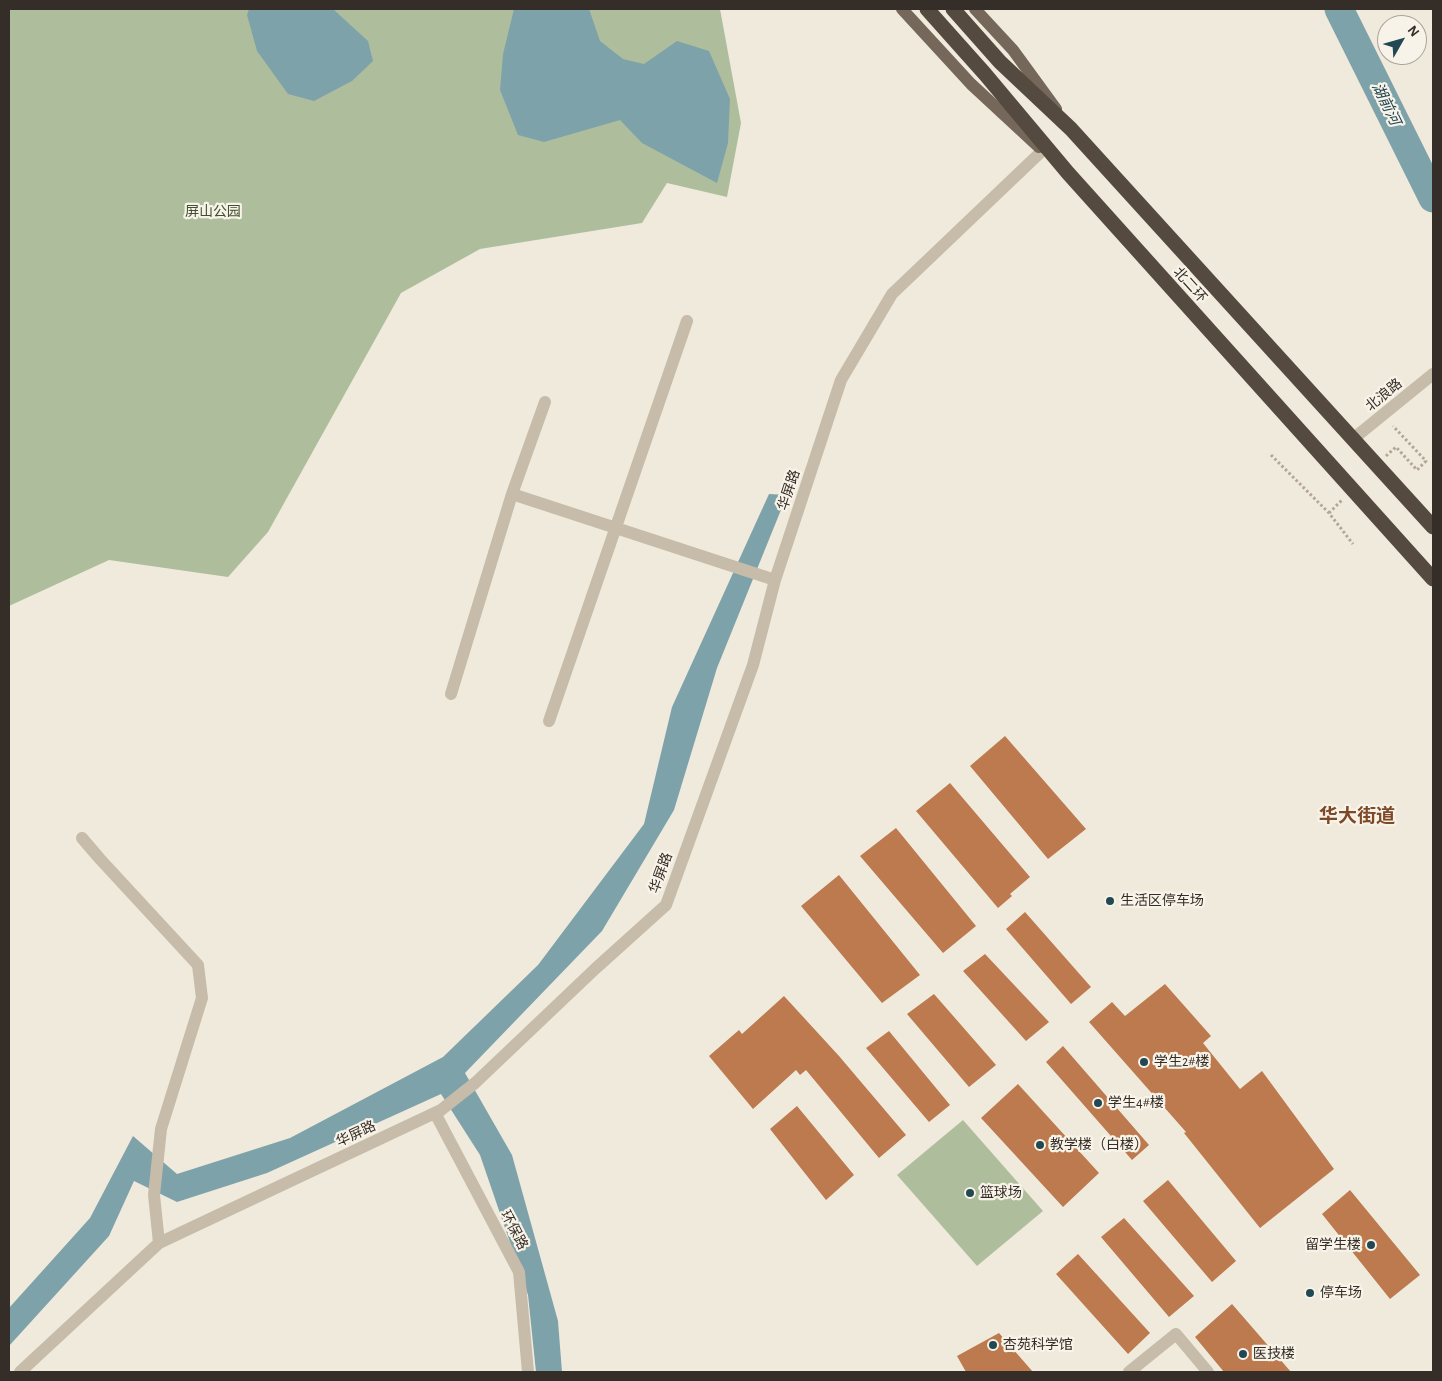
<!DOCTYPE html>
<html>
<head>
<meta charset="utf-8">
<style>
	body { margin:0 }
	#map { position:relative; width:1442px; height:1381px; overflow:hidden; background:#f0eadc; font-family:"Alegreya Sans",sans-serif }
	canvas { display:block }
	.frame { position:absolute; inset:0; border:10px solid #352e28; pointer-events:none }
	.north { position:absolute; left:1377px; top:15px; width:50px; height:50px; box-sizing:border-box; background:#f8f3e8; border:1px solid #aaa49b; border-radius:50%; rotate:52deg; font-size:14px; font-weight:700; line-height:20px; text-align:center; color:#352e28 }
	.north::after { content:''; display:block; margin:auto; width:18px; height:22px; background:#214853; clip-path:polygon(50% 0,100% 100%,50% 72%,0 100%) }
</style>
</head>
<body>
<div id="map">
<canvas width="1442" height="1381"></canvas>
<div class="frame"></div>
<div class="north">N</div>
</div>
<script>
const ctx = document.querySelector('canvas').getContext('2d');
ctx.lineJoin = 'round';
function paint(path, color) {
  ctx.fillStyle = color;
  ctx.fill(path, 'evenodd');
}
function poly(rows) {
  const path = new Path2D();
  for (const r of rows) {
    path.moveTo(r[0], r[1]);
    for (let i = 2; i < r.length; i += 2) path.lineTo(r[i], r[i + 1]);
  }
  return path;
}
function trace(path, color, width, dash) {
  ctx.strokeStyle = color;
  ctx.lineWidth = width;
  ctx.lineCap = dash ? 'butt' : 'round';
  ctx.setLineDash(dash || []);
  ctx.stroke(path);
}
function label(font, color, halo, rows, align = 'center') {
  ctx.font = font + ' "Alegreya Sans","Noto Sans SC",sans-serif';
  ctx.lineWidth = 4.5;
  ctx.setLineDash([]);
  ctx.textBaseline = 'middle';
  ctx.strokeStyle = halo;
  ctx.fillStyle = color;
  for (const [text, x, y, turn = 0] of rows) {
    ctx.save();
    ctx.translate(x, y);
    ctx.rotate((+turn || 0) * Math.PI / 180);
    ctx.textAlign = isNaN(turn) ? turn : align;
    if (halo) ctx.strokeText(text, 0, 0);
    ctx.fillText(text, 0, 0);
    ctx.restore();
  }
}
paint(poly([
	[9,9,720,9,741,123,727,197,667,183,642,223,480,249,401,293,268,532,228,577,109,560,9,606],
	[963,1120,1043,1211,977,1266,897,1175]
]), '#aebe9d');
paint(poly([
	[249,9,333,9,368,41,373,61,352,81,314,101,288,94,257,51,247,15],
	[514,9,589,9,600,41,623,59,644,64,677,41,709,51,730,99,728,143,717,183,642,143,620,120,544,142,518,135,500,90,503,54],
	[769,494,787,495,717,668,674,810,602,931,465,1073,512,1155,558,1321,562,1372,536,1372,528,1295,480,1155,441,1094,267,1173,177,1202,134,1181,109,1236,9,1346,9,1308,90,1218,133,1136,177,1174,290,1138,443,1057,538,965,644,824,672,707]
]), '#7ea2aa');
trace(poly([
	[1339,9,1433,198]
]), '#7ea2aa', 29);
paint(poly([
	[1005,736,1086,829,1048,859,970,766],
	[950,783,1030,877,1010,894,1012,896,998,908,916,811],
	[896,828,976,926,943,953,860,856],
	[839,875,920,975,882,1003,801,906],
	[1025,912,1091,987,1071,1004,1006,929],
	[985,954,1049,1022,1026,1041,963,971],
	[1165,984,1211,1036,1203,1043,1240,1089,1262,1071,1334,1169,1260,1228,1184,1133,1186,1132,1089,1022,1112,1002,1125,1016],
	[934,994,996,1065,969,1087,907,1014],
	[784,996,839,1056,906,1135,879,1158,806,1070,800,1075,796,1070,753,1109,709,1056,739,1030,742,1034],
	[889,1031,950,1105,929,1122,866,1048],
	[1063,1046,1149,1145,1132,1160,1046,1062],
	[1018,1084,1099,1173,1063,1207,981,1118],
	[797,1106,854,1175,826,1200,770,1129],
	[1168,1180,1236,1261,1212,1282,1143,1201],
	[1350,1190,1420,1275,1390,1299,1322,1214],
	[1124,1218,1194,1296,1169,1317,1101,1237],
	[1078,1254,1150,1333,1128,1354,1056,1274],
	[1232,1304,1291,1372,1224,1372,1195,1337],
	[999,1333,1033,1372,966,1372,957,1356]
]), '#bc7a4e');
trace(poly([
	[1271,455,1329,513,1353,544],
	[1386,456,1396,447,1417,470,1426,461,1393,426],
	[1329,513,1343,499]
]), '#b2a694', 3, [2.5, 2.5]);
trace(poly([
	[1353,439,1433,374],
	[512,494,775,580],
	[451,694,512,494,545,402],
	[549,721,687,321],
	[82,838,100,859,198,965,202,998,161,1129,154,1195,159,1243],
	[435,1113,519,1272,528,1372],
	[20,1372,159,1243,441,1110,475,1083,595,969,666,905,753,665,775,580,841,380,892,294,1043,150],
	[1129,1372,1176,1334,1208,1372]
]), '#c7bba9', 12);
trace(poly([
	[902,9,971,84,1039,147],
	[975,9,1013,50,1056,109]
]), '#75685b', 12);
trace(poly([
	[927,9,985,74,1068,173,1433,579],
	[953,9,1000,62,1071,129,1433,527]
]), '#554a40', 15);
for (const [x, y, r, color] of [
	[1110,901,5,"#214853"],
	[1144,1062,5,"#214853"],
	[1098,1103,5,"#214853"],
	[1040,1145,5,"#214853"],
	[970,1193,5,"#214853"],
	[1371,1245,5,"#214853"],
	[1310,1293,5,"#214853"],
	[993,1345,5,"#214853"],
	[1243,1354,5,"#214853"]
]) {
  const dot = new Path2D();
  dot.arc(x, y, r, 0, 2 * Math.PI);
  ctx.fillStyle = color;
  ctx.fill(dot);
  trace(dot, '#f8f3e8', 2);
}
label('14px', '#3f512e', '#f8f3e8', [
	["屏山公园",213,212]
]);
label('14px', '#352e28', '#f8f3e8', [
	["北二环",1190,285,48],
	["北浪路",1384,395,-39],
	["华屏路",789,490,-72],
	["华屏路",661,873,-70],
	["华屏路",356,1134,-25],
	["环保路",514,1230,62]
]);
label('14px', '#352e28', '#f8f3e8', [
	["生活区停车场",1120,901],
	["学生2#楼",1154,1062],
	["学生4#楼",1108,1103],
	["教学楼（白楼）",1050,1145],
	["篮球场",980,1193],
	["留学生楼",1361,1245,"right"],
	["停车场",1320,1293],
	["杏苑科学馆",1003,1345],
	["医技楼",1253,1354]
], 'left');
label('italic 15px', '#214853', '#f8f3e8', [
	["湖前河",1386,104,64]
]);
label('bold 19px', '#7d4928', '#f8f3e8', [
	["华大街道",1357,816]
]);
</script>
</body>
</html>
